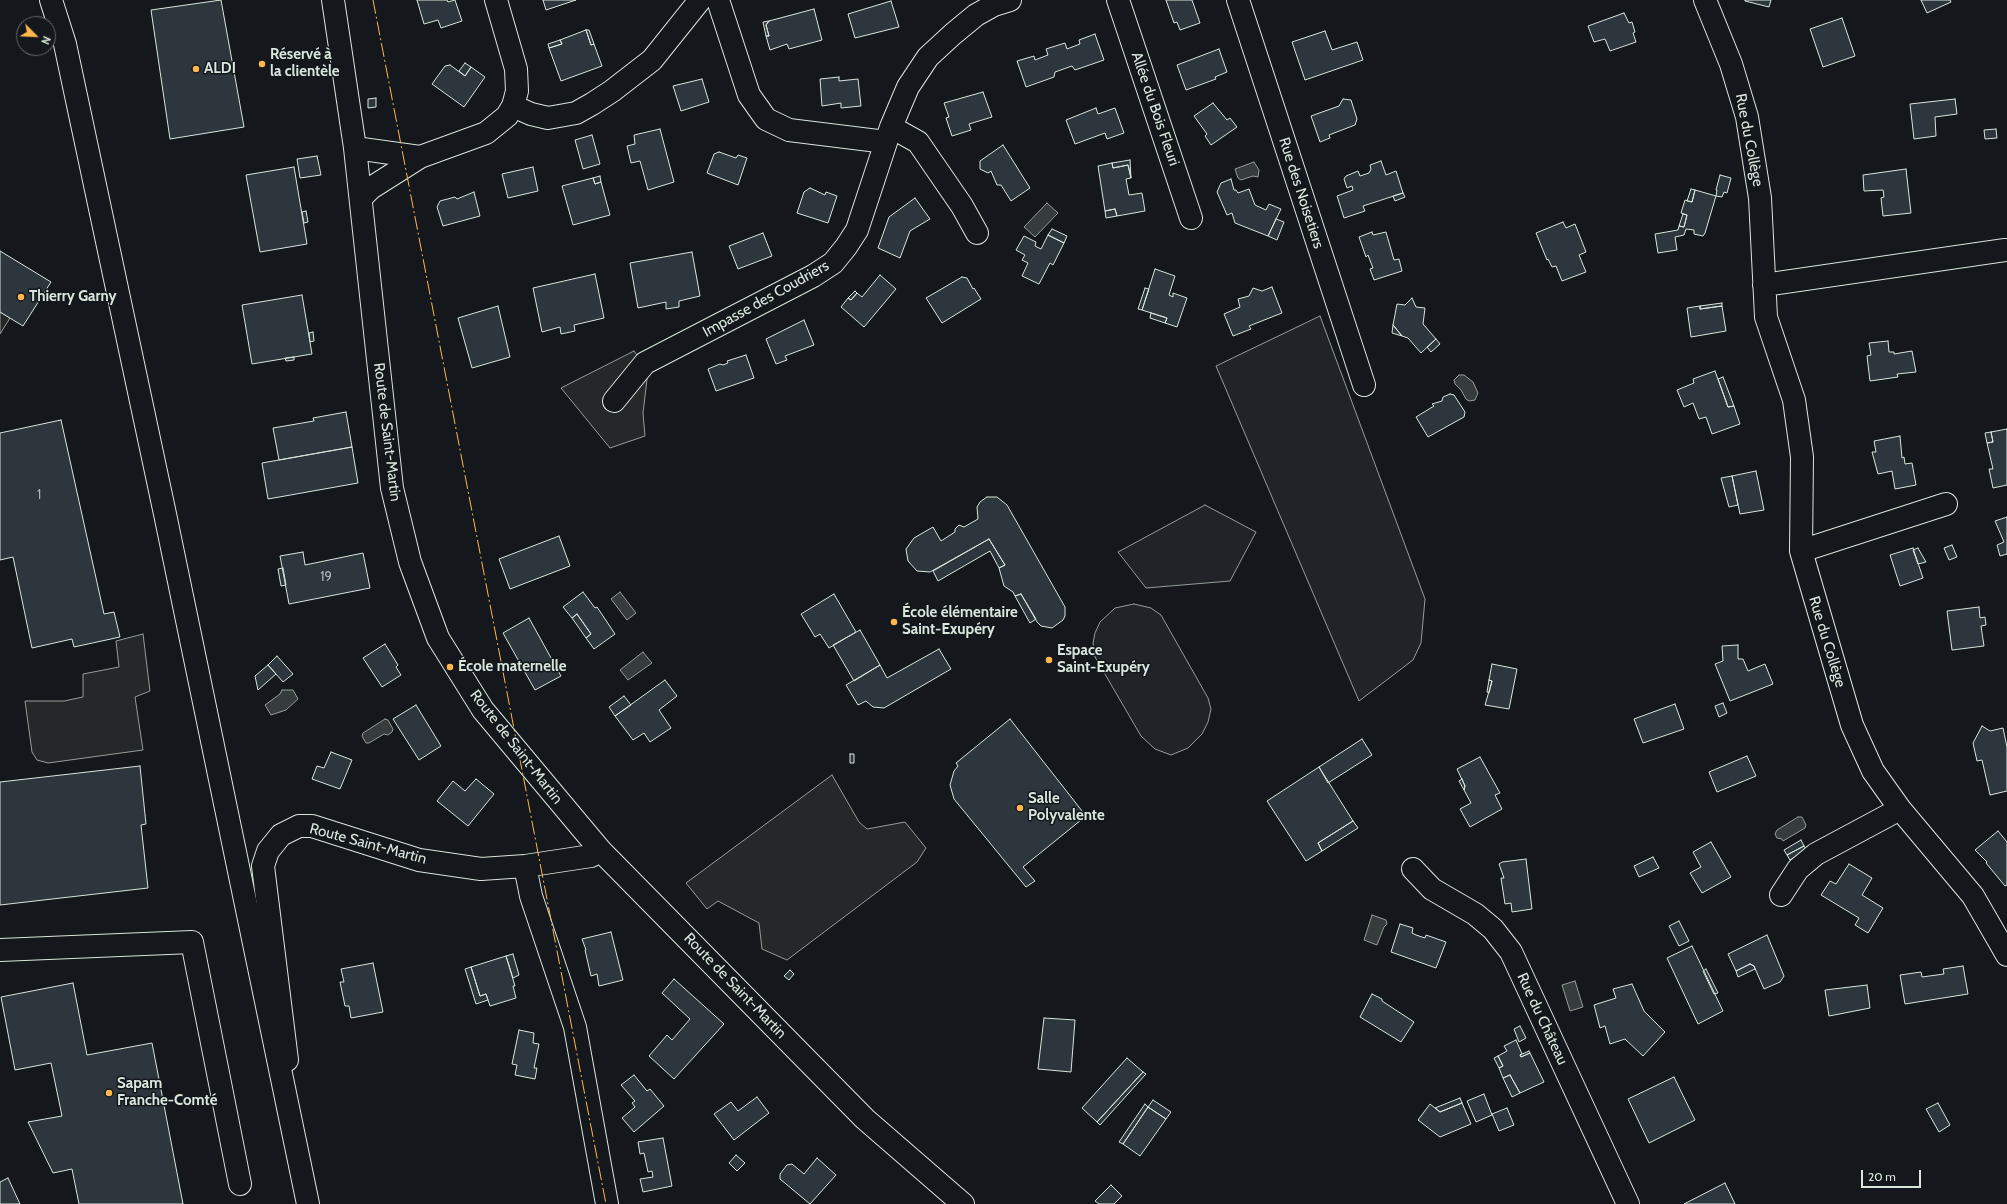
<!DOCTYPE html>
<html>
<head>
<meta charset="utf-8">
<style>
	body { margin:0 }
	#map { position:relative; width:2007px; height:1204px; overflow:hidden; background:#14181c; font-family:Cabin,sans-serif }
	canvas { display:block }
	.north { position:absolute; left:16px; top:16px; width:40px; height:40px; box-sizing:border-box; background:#14181c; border:1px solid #626a69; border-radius:50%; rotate:114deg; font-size:11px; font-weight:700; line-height:16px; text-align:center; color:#d8e6dc }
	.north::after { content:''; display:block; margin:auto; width:14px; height:18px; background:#ffb74d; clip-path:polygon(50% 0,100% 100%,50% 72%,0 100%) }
	.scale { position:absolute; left:1861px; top:1170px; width:60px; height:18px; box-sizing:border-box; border:2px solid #d8e6dc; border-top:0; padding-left:5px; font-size:12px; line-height:14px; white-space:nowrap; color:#d8e6dc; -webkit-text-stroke:3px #14181c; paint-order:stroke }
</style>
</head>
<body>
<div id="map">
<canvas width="2007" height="1204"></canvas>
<div class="north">N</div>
<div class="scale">20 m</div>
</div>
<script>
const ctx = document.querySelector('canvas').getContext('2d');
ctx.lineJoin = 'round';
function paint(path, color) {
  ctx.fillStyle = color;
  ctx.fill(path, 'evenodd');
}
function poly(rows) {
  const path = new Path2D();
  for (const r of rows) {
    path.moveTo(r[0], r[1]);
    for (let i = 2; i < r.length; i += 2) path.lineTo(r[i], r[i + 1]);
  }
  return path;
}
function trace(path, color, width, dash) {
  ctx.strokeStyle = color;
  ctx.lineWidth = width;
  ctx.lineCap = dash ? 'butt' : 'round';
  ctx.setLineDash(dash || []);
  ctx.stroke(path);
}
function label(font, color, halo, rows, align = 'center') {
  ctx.font = font + ' Cabin,sans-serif';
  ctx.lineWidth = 3;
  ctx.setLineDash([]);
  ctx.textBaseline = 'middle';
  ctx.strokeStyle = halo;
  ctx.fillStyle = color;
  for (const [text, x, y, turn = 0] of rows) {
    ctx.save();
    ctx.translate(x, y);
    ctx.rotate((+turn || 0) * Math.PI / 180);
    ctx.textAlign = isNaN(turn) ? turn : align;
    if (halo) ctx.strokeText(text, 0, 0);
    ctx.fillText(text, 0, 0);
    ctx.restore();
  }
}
const green = poly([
	[1320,316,1425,599,1421,643,1413,660,1359,701,1216,366,1320,316],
	[1205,505,1256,532,1230,581,1146,588,1118,552,1205,505],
	[1134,604,1151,608,1161,615,1208,698,1211,709,1208,722,1202,734,1188,748,1171,755,1155,749,1141,736,1095,657,1093,643,1095,633,1100,622,1115,608,1134,604]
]);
paint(green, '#202428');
trace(green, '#939e99', 1);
const parking = poly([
	[0,312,10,318,0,334,0,312],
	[634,351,648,371,643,413,645,436,610,448,561,388,634,351],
	[143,634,150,691,135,697,143,750,48,763,37,760,32,752,25,701,64,701,83,697,83,674,119,667,116,641,143,634],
	[832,775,859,822,867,829,905,822,926,848,917,862,787,960,762,949,759,923,718,901,707,909,686,883,832,775]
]);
paint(parking, '#24282b');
trace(parking, '#939e99', 1);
const water = poly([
	[1254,162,1259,170,1258,177,1253,176,1241,180,1238,178,1235,169,1254,162],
	[1047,203,1058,213,1035,237,1024,227,1047,203],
	[1459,375,1464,375,1473,382,1478,393,1475,400,1469,401,1466,399,1461,390,1455,384,1454,380,1459,375],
	[620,592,636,613,627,620,611,599,620,592],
	[643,652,652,663,628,680,620,670,643,652],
	[282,690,293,690,298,699,286,710,271,715,265,705,280,694,282,690],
	[385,719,388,720,393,729,392,732,388,735,384,734,369,743,366,743,362,736,363,733,385,719],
	[1798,817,1802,817,1806,825,1805,828,1783,841,1782,839,1777,838,1775,834,1777,830,1798,817],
	[1372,915,1386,920,1387,924,1384,927,1377,945,1364,940,1372,915],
	[1575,981,1583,1007,1570,1011,1562,985,1575,981]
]);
paint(water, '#363b3e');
trace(water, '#939e99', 1);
const building = poly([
	[221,0,244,127,170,139,151,10,221,0],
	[417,0,447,0,448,2,455,0,462,21,441,28,438,20,424,24,417,0],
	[543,0,576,0,546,10,543,0],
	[1166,0,1192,0,1200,23,1180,30,1177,22,1174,23,1166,0],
	[1745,0,1771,0,1769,7,1745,1,1745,0],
	[1921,0,1950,0,1951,2,1927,13,1921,0],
	[891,1,899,27,855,38,848,14,891,1],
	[814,9,822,40,789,49,787,44,770,50,766,36,769,36,766,25,769,21,814,9],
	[1624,13,1629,23,1632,22,1635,32,1633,33,1636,42,1610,51,1605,39,1594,42,1588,26,1624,13],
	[1842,18,1855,56,1823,67,1810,29,1842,18],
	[769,21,766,25,769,36,766,36,763,22,769,21],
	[586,30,589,30,594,44,591,45,586,30],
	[586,30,591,45,594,44,602,66,561,81,549,48,562,44,560,40,586,30],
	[1325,31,1332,50,1357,42,1363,60,1305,80,1292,42,1325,31],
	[1095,34,1104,60,1075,70,1072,66,1055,72,1054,77,1026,87,1017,61,1034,56,1035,60,1048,55,1046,49,1065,43,1067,49,1080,44,1079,40,1095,34],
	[560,40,562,44,549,48,548,44,560,40],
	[1219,49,1227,72,1215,77,1216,79,1186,90,1177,65,1219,49],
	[465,63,471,67,465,76,459,71,465,63],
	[450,65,465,76,471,67,485,77,464,107,432,84,445,66,450,65],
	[839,77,839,81,858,79,861,106,841,108,841,103,822,106,820,79,839,77],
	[702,79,709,102,681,111,673,86,702,79],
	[983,92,992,117,969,124,971,130,952,136,946,118,949,117,944,103,983,92],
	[376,98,376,107,368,108,368,99,376,98],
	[1343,99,1351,100,1357,119,1355,125,1329,135,1330,138,1320,142,1311,116,1339,106,1343,99],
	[1955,99,1957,114,1935,117,1936,136,1914,139,1910,104,1955,99],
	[1213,103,1227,120,1230,118,1237,127,1211,145,1205,136,1207,134,1194,116,1213,103],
	[1096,108,1098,114,1115,108,1124,133,1107,139,1105,133,1075,144,1066,120,1096,108],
	[660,129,674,182,648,190,640,161,631,163,627,146,635,144,634,135,660,129],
	[1996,129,1997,138,1985,139,1984,130,1996,129],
	[592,135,600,164,583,169,575,140,592,135],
	[1003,145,1030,188,1011,201,1001,185,997,185,991,171,988,173,980,169,980,161,1003,145],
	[719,152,736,158,738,155,747,158,738,185,707,173,714,154,719,152],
	[317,156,321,175,300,178,297,159,317,156],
	[1130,160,1131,178,1128,165,1113,168,1112,163,1130,160],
	[1381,161,1386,175,1396,171,1403,193,1363,206,1365,211,1344,218,1337,196,1353,190,1352,186,1347,188,1344,179,1346,176,1358,171,1360,176,1369,173,1371,169,1370,165,1381,161],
	[1112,163,1113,168,1128,165,1131,178,1126,179,1129,195,1142,193,1145,211,1117,216,1115,209,1105,211,1098,166,1112,163],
	[294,167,307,244,260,252,246,175,294,167],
	[533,167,538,191,508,198,502,174,533,167],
	[1906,169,1911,213,1883,216,1881,198,1884,197,1883,190,1864,191,1863,175,1906,169],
	[1720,175,1731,178,1727,193,1724,192,1722,197,1716,196,1717,190,1716,190,1720,175],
	[600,176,601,182,595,184,593,178,600,176],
	[593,178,595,184,601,182,610,215,573,225,562,186,593,178],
	[1231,179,1234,190,1236,190,1238,193,1249,189,1255,205,1266,210,1269,204,1281,209,1268,236,1235,223,1232,213,1227,215,1217,192,1221,183,1231,179],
	[810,188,825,195,826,192,837,196,828,223,797,213,804,192,810,188],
	[1691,189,1695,190,1692,202,1687,201,1691,189],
	[1695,190,1716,196,1705,233,1703,236,1694,234,1694,230,1686,229,1684,235,1675,237,1677,250,1658,253,1655,234,1678,230,1679,226,1684,227,1687,215,1681,213,1685,200,1692,202,1695,190],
	[474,192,480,216,443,226,437,207,440,201,455,197,457,199,474,192],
	[1403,193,1405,197,1395,201,1393,196,1403,193],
	[915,198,930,219,910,231,900,258,878,248,889,217,915,198],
	[1115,209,1117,216,1106,218,1105,211,1115,209],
	[306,211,308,222,304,223,302,212,306,211],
	[1683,214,1687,215,1684,227,1679,226,1683,214],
	[1276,219,1284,222,1277,240,1268,236,1276,219],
	[1563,222,1566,228,1575,224,1586,252,1579,255,1586,272,1562,281,1556,266,1552,267,1548,259,1547,260,1536,233,1563,222],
	[1052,229,1067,236,1064,243,1048,235,1052,229],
	[1372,232,1373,235,1386,232,1394,260,1399,259,1402,271,1374,280,1370,269,1373,268,1368,255,1366,257,1359,237,1372,232],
	[763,233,772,256,738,269,729,246,763,233],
	[1048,235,1064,243,1053,265,1050,263,1039,284,1022,276,1028,263,1022,260,1025,255,1016,250,1024,236,1036,242,1035,246,1041,249,1048,235],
	[0,251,51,282,23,326,0,312,0,251],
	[692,252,700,296,679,301,679,307,666,309,666,302,638,308,630,263,692,252],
	[1155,269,1175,276,1169,295,1173,297,1173,293,1187,298,1177,327,1165,323,1167,318,1142,310,1155,269],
	[595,274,604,318,574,325,575,331,561,334,560,327,542,332,533,288,595,274],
	[880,275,896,289,864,327,841,307,848,298,851,300,857,293,862,297,880,275],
	[962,277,967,278,973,289,974,288,981,299,942,323,926,298,962,277],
	[1272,287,1282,313,1249,326,1251,329,1233,336,1224,314,1240,307,1238,299,1249,296,1253,288,1262,291,1272,287],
	[1145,288,1149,289,1142,310,1138,309,1145,288],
	[855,291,857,293,851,300,848,298,855,291],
	[302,295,312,354,252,364,242,305,302,295],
	[1412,298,1416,307,1425,308,1423,324,1436,339,1421,353,1408,338,1402,336,1393,325,1397,304,1405,305,1412,298],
	[1722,303,1722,306,1700,309,1700,306,1722,303],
	[498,306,510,357,472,368,458,318,498,306],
	[1700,306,1700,309,1722,306,1726,331,1691,337,1687,308,1700,306],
	[1151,313,1167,318,1165,323,1150,318,1151,313],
	[804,320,814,345,785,356,787,360,776,364,766,339,804,320],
	[1393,325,1402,336,1392,333,1393,325],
	[313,332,314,341,310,342,309,333,313,332],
	[1436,339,1440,344,1431,352,1427,347,1436,339],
	[1888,341,1889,352,1894,352,1894,354,1912,351,1916,372,1897,374,1898,377,1870,381,1867,356,1871,355,1869,343,1888,341],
	[746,355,754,378,716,391,708,369,720,364,723,365,728,363,727,361,746,355],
	[294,357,294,360,286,361,285,358,294,357],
	[1715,371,1728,407,1734,406,1740,424,1712,434,1706,417,1699,419,1693,403,1684,407,1677,390,1694,383,1693,379,1715,371],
	[1723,377,1734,406,1728,407,1718,379,1723,377],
	[1450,394,1454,395,1465,412,1464,417,1428,437,1416,417,1434,406,1432,404,1442,401,1443,397,1450,394],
	[346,412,352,447,279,460,273,428,314,421,313,418,346,412],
	[61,420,104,614,114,612,120,637,74,647,72,639,32,648,13,557,0,560,0,433,61,420],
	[2007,429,2007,485,1993,488,1989,469,1993,469,1987,443,1993,442,1991,432,2007,429],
	[1991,432,1993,442,1987,443,1985,433,1991,432],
	[1900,436,1902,458,1904,457,1905,464,1912,463,1916,485,1895,489,1892,471,1878,474,1872,452,1876,452,1874,441,1900,436],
	[352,447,358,483,268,499,262,463,352,447],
	[1756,471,1764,510,1740,514,1732,476,1756,471],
	[1732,476,1738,505,1729,507,1721,478,1732,476],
	[987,497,997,497,1007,505,1065,607,1065,616,1063,620,1052,628,1041,626,1037,622,1021,594,1015,596,1013,592,1004,586,999,568,1005,565,989,539,930,572,917,571,908,561,906,549,914,538,933,527,941,541,955,532,955,529,959,525,964,527,978,519,977,507,980,502,987,497],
	[2007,517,2007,554,2000,556,1997,545,2004,542,1995,521,2007,517],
	[559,536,570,566,510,589,499,559,559,536],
	[989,539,1005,565,999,568,990,551,938,581,933,571,989,539],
	[1952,545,1957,557,1949,560,1944,548,1952,545],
	[1913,548,1923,578,1900,586,1890,555,1913,548],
	[1918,548,1926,562,1918,564,1913,550,1918,548],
	[303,552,305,565,363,553,370,588,289,604,280,556,303,552],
	[283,568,286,585,281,586,278,569,283,568],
	[583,592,595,608,597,607,615,634,594,649,586,638,591,634,577,614,572,618,563,607,583,592],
	[834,594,856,632,829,648,820,634,815,637,801,614,834,594],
	[1021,594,1036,619,1030,623,1015,596,1021,594],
	[1979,607,1980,618,1985,617,1986,625,1981,626,1984,646,1952,650,1947,611,1979,607],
	[577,614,591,634,586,638,572,618,577,614],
	[529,618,561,676,535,690,503,633,529,618],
	[860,630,880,665,854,681,833,645,860,630],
	[385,644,398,665,396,667,401,675,382,687,363,658,385,644],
	[1738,645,1738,659,1743,659,1748,671,1765,664,1773,684,1730,701,1715,664,1723,661,1722,646,1738,645],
	[939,649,951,669,884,708,873,707,866,701,858,705,846,685,880,665,887,678,939,649],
	[277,656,293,674,283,682,268,665,277,656],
	[1492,664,1517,669,1509,709,1485,705,1492,681,1489,680,1492,664],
	[268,665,276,674,258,690,255,676,268,665],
	[665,680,677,696,659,710,671,728,650,742,644,733,633,740,615,716,665,680],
	[1489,680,1492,681,1489,693,1487,692,1489,680],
	[624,696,631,705,615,716,609,707,624,696],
	[1723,703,1727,713,1719,717,1715,706,1723,703],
	[1675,704,1684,729,1643,743,1634,719,1675,704],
	[416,705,441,746,419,760,393,719,416,705],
	[1010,719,1086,816,1023,867,1035,881,1026,887,954,799,950,785,954,771,958,766,956,763,1010,719],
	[1982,726,1990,731,2003,728,2007,747,2007,791,1990,795,1982,760,1977,761,1973,743,1982,726],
	[1362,739,1372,755,1328,783,1319,767,1362,739],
	[331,752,352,760,340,789,312,779,317,766,324,768,331,752],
	[850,754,854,754,854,763,850,763,850,754],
	[1747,756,1756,776,1717,792,1709,772,1747,756],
	[1480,757,1500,793,1495,795,1502,809,1470,827,1460,809,1471,803,1464,790,1465,786,1457,769,1480,757],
	[140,766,146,824,141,825,148,888,0,905,0,782,140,766],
	[1319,767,1353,821,1318,843,1322,851,1306,861,1267,801,1319,767],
	[476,779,494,794,468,826,437,801,453,781,465,791,476,779],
	[1462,779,1465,786,1464,790,1459,781,1462,779],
	[1353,821,1358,828,1322,851,1318,843,1353,821],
	[1998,831,2007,842,2007,885,2005,886,1986,863,1987,862,1975,850,1998,831],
	[1801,840,1804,846,1787,855,1784,850,1801,840],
	[1711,842,1731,877,1702,893,1690,873,1701,867,1693,852,1711,842],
	[1804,846,1807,851,1790,860,1787,855,1804,846],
	[1653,857,1659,868,1639,877,1634,866,1653,857],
	[1526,859,1532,909,1512,912,1511,903,1505,904,1501,878,1504,878,1499,864,1502,862,1526,859],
	[1849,864,1872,878,1862,895,1883,908,1868,933,1855,925,1859,918,1821,895,1830,881,1836,884,1849,864],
	[1679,921,1689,941,1679,946,1669,926,1679,921],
	[1400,924,1413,928,1412,933,1416,935,1425,938,1426,935,1446,942,1436,968,1391,952,1400,924],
	[611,932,623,980,599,986,597,974,591,976,585,950,586,950,582,939,611,932],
	[1767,935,1784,976,1780,982,1764,989,1754,966,1750,964,1736,971,1728,954,1767,935],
	[1692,946,1723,1011,1698,1024,1667,958,1692,946],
	[513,954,519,975,513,978,506,956,513,954],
	[506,956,515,986,513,986,516,998,490,1006,486,994,480,996,471,967,506,956],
	[373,963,383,1012,351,1018,349,1006,345,1006,340,982,344,982,341,969,373,963],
	[1750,964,1754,966,1755,969,1738,977,1736,971,1750,964],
	[1963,966,1968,994,1905,1004,1900,975,1921,972,1922,977,1944,974,1943,969,1963,966],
	[471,967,480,996,486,994,488,1000,476,1004,465,969,471,967],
	[1706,969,1718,993,1714,994,1703,971,1706,969],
	[790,970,794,974,789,980,784,976,790,970],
	[674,979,724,1024,674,1079,649,1056,667,1035,672,1040,690,1019,662,993,674,979],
	[73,983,87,1055,152,1043,183,1204,79,1204,72,1169,53,1173,28,1122,62,1116,51,1063,15,1070,1,997,73,983],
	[1632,984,1644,1011,1665,1032,1643,1056,1625,1039,1610,1044,1605,1026,1600,1028,1594,1005,1616,998,1613,989,1632,984],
	[1867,985,1870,1008,1829,1016,1825,990,1867,985],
	[1372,994,1382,999,1382,1001,1414,1022,1401,1042,1360,1017,1372,994],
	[1044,1018,1075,1020,1071,1072,1038,1069,1044,1018],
	[1520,1026,1526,1038,1519,1042,1514,1029,1520,1026],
	[519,1030,534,1033,533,1043,539,1044,534,1068,537,1068,535,1079,515,1075,517,1065,512,1064,519,1030],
	[1516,1040,1522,1054,1520,1055,1521,1057,1530,1053,1544,1082,1520,1093,1510,1075,1503,1078,1499,1068,1503,1066,1498,1056,1507,1051,1504,1046,1516,1040],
	[1529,1051,1530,1053,1521,1057,1520,1055,1529,1051],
	[1498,1056,1503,1066,1499,1068,1494,1058,1498,1056],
	[1127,1058,1143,1072,1097,1122,1082,1108,1127,1058],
	[1143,1072,1146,1074,1100,1125,1097,1122,1143,1072],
	[634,1075,647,1091,650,1089,664,1106,634,1132,622,1118,635,1107,632,1103,635,1101,621,1085,634,1075],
	[1510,1075,1520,1093,1512,1097,1503,1078,1510,1075],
	[1674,1077,1695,1120,1649,1143,1628,1099,1674,1077],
	[1484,1094,1492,1115,1476,1122,1467,1101,1484,1094],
	[757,1097,769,1113,734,1140,714,1114,731,1102,738,1111,757,1097],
	[1460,1098,1462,1103,1440,1112,1435,1108,1460,1098],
	[1153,1100,1171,1112,1166,1119,1148,1107,1153,1100],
	[1462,1103,1471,1124,1440,1137,1418,1120,1430,1104,1440,1112,1462,1103],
	[1938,1103,1950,1125,1939,1132,1926,1109,1938,1103],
	[1145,1104,1148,1107,1123,1144,1119,1142,1145,1104],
	[1148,1107,1166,1119,1140,1156,1123,1144,1148,1107],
	[1507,1108,1514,1125,1499,1131,1492,1114,1507,1108],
	[663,1138,672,1186,643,1192,640,1179,653,1177,652,1171,648,1172,644,1153,640,1154,638,1142,663,1138],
	[736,1155,745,1163,737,1171,729,1163,736,1155],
	[817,1158,836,1175,810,1204,780,1179,780,1174,787,1165,792,1164,804,1174,817,1158],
	[8,1178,20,1204,0,1204,0,1182,8,1178],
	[1725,1183,1735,1204,1684,1204,1725,1183],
	[1111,1185,1122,1196,1114,1204,1099,1204,1095,1201,1111,1185]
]);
paint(building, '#2c363c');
trace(building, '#d8e6dc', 1);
const minor = poly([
	[333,0,355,148,392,488,410,562,438,638,483,710,601,851,865,1119,963,1204],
	[496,0,516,69,517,91,513,106],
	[718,0,749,95,766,119,789,130,886,142],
	[1118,0,1191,218],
	[1238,0,1364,385],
	[1705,0,1731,64,1747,117,1760,198,1766,317,1794,400,1802,457,1801,551,1852,725,1873,771,1900,809,1973,896,2007,955],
	[891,127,918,142,962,206,977,233],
	[355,148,420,157,371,188,361,198],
	[420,157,486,133,507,116,513,106,531,114,548,118,576,113,592,104,612,91,652,60,700,0],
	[1764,285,2005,250],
	[614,401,645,363,813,276,833,263,846,247,857,230,891,127,908,87,928,57,953,34,976,15,994,5,1010,0],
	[1801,551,1946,504],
	[525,866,531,896,575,1027,607,1204],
	[1413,869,1432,889,1475,914,1493,929,1511,952,1628,1204],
	[1781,895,1798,869,1816,854,1900,809],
	[0,950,192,942,240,1184],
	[287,1060,263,866,268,851,281,835,299,826,312,826,419,860,481,869,525,866,591,856,601,851]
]);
const major = poly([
	[51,0,65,44,165,514,308,1204]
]);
trace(minor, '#d8e6dc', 24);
trace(major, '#d8e6dc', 24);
trace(minor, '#14181c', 22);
trace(major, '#14181c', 22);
trace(poly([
	[373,0,606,1204]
]), '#ffb74d', 1, [14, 3, 2, 3]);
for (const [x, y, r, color] of [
	[262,64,4,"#ffb74d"],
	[196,69,4,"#ffb74d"],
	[21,297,4,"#ffb74d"],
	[894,622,4,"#ffb74d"],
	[1049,660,4,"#ffb74d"],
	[450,667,4,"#ffb74d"],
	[1020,808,4,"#ffb74d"],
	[109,1093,4,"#ffb74d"]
]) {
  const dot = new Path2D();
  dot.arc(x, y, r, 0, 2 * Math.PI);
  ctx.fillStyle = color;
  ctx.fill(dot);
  trace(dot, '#14181c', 1.5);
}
label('13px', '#adbab4', null, [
	["1",39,495],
	["19",326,577]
]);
label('bold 15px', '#d8e6dc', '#14181c', [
	["Réservé à",270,55],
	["la clientèle",270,72],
	["ALDI",204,69],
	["Thierry Garny",29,297],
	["École élémentaire",902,613],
	["Saint-Exupéry",902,630],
	["Espace",1057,651],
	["Saint-Exupéry",1057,668],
	["École maternelle",458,667],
	["Salle",1028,799],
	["Polyvalente",1028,816],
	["Sapam",117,1084],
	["Franche-Comté",117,1101]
], 'left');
label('15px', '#d8e6dc', '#14181c', [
	["Allée du Bois Fleuri",1155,109,71],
	["Rue du Collège",1749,140,79],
	["Rue des Noisetiers",1301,193,72],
	["Impasse des Coudriers",766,299,-29],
	["Route de Saint-Martin",387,432,83],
	["Rue du Collège",1827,642,73],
	["Route de Saint-Martin",516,747,52],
	["Route Saint-Martin",368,844,15],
	["Route de Saint-Martin",735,986,46],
	["Rue du Château",1542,1019,65]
]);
</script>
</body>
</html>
